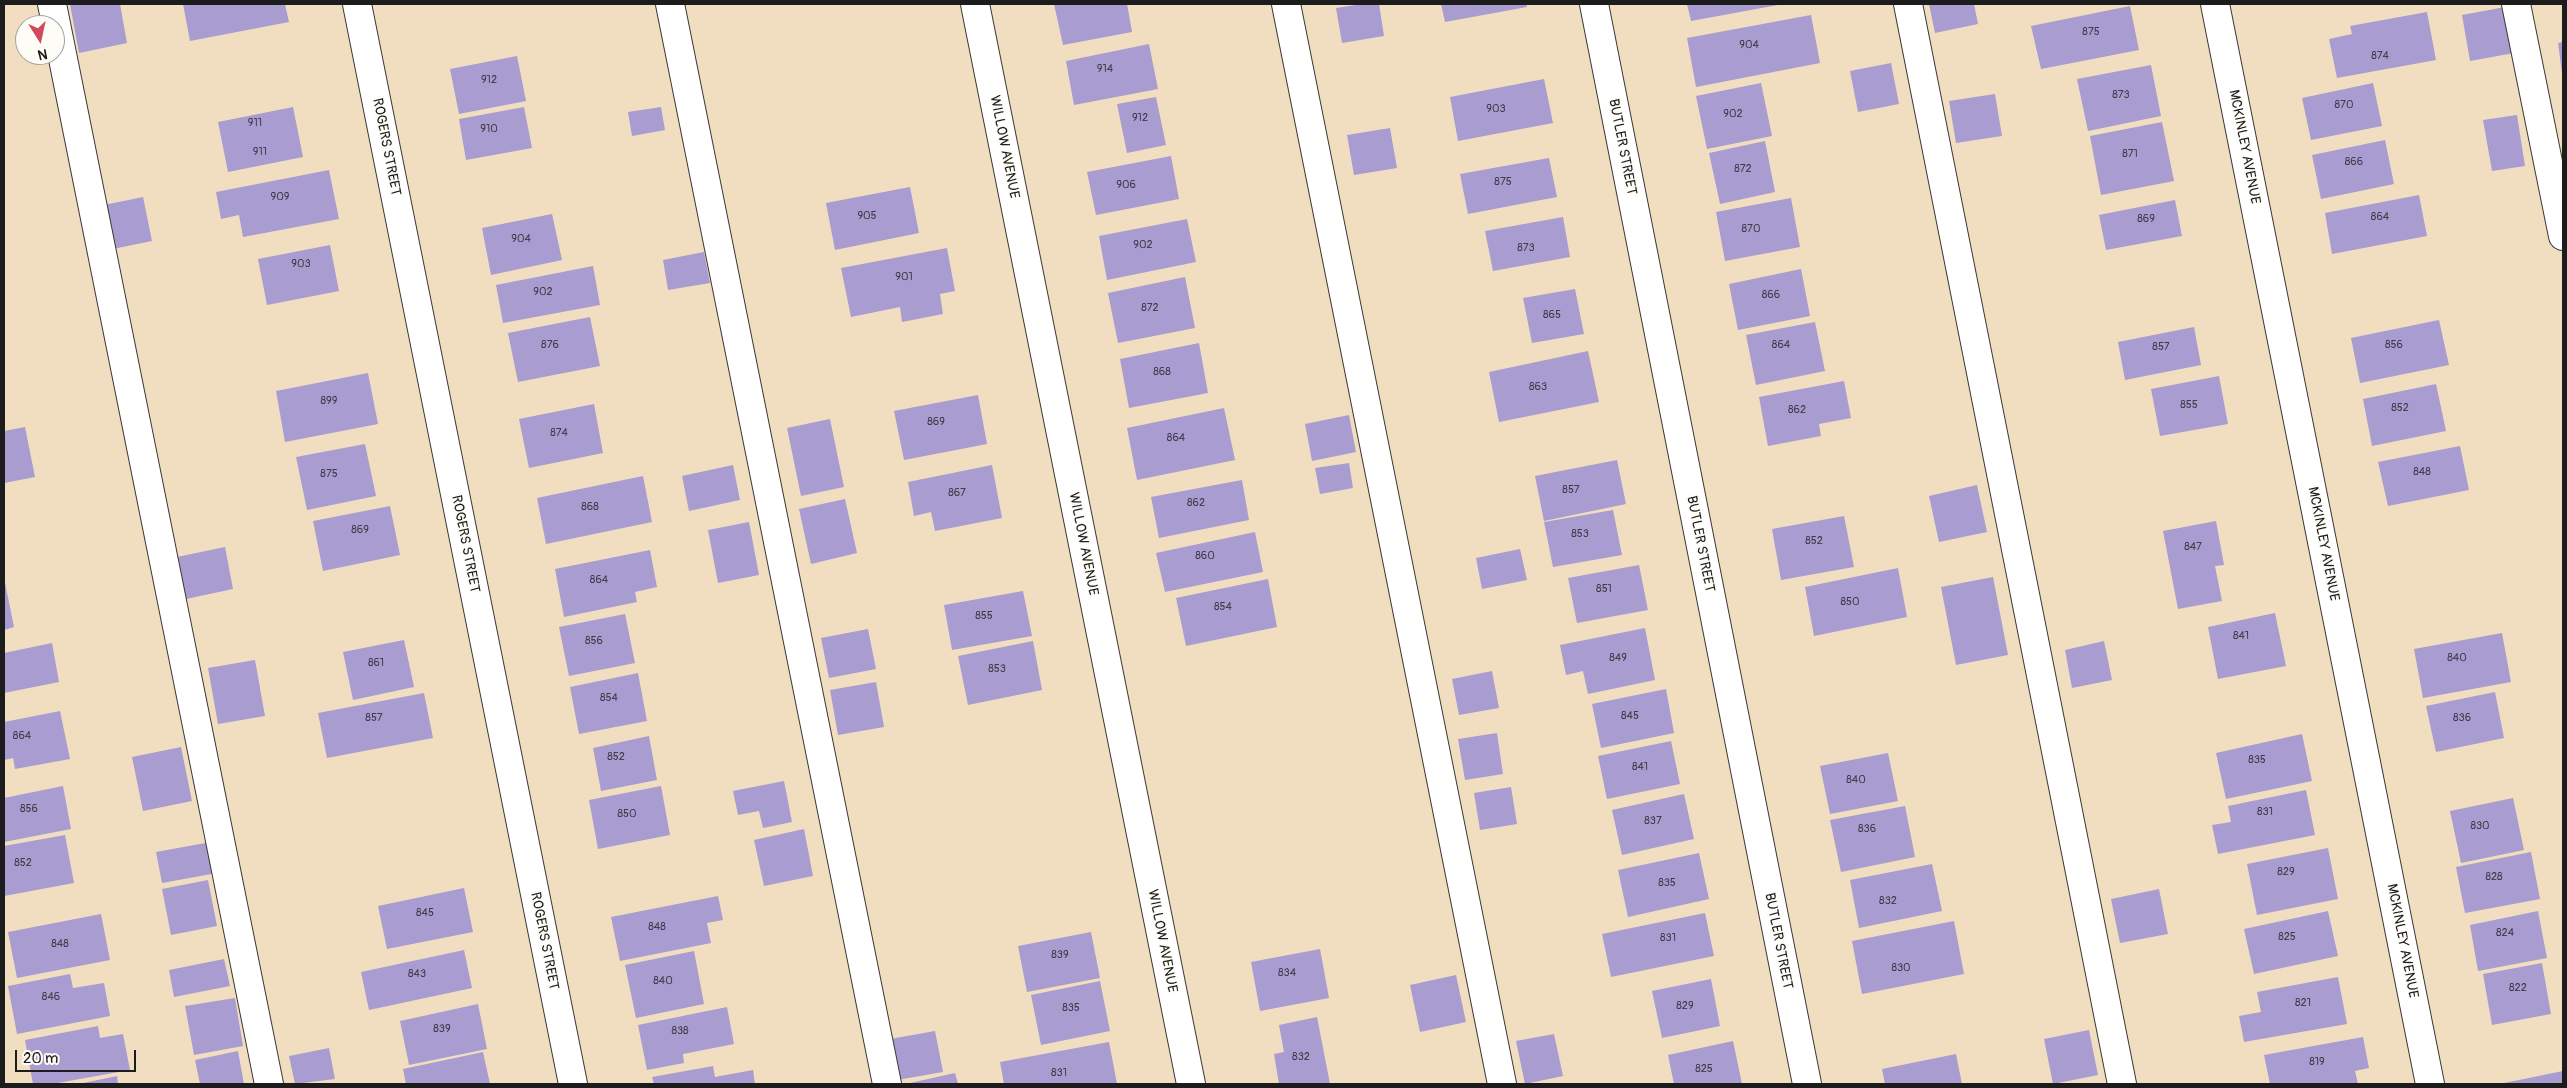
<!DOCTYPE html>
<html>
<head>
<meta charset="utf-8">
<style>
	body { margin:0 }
	#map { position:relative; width:2567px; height:1088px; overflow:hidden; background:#f1dec0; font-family:Pangolin,sans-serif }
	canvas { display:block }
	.frame { position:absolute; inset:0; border:5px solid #1c1c1c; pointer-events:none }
	.north { position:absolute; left:15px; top:15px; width:50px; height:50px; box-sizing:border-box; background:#fdfcf7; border:1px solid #a3a29f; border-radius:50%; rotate:170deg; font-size:14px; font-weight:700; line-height:20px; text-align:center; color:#1c1c1c }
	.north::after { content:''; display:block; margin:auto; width:18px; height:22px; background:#d1495b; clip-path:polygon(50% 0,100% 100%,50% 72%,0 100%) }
	.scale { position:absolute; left:15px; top:1050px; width:121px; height:22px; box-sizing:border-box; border:2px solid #1c1c1c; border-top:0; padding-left:6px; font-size:15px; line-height:18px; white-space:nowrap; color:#1c1c1c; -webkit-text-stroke:4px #fdfcf7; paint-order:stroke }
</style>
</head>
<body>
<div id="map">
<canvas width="2567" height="1088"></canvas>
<div class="frame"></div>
<div class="north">N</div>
<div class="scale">20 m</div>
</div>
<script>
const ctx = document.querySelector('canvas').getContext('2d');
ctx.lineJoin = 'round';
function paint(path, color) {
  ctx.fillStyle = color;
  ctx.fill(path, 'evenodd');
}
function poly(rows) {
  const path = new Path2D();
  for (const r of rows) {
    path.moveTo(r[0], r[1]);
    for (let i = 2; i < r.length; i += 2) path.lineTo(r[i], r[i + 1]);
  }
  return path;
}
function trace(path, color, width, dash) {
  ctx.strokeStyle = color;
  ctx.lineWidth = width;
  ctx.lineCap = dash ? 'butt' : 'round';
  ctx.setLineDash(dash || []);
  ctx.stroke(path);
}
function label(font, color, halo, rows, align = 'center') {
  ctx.font = font + ' Pangolin,sans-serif';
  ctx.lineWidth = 4;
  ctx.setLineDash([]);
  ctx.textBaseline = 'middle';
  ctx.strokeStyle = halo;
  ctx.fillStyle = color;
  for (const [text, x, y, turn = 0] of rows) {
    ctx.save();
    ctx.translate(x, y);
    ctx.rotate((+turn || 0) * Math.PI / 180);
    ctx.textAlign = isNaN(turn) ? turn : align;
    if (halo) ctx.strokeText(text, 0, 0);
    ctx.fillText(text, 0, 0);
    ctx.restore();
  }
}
paint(poly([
	[70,4,120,4,127,43,79,53],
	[183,4,285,4,289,22,190,41],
	[1054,4,1127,4,1132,32,1063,45],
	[1363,4,1379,4,1384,36,1342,43,1336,8],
	[1441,4,1526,4,1527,7,1445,22],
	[1687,4,1778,4,1778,5,1691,21],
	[1929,4,1974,4,1978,24,1935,33],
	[2130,6,2139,50,2041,69,2031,26],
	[2505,7,2514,53,2470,61,2462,15],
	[2427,12,2436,60,2337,78,2329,39,2352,34,2350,26],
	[1811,15,1820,63,1696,87,1687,38],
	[2563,42,2563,72,2562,73,2558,43],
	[1149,44,1158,89,1074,105,1066,61],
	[517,56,526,101,459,114,450,69],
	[1891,63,1899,104,1858,112,1850,71],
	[2151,65,2161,116,2088,131,2077,79],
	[1544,79,1553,123,1458,141,1450,97],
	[1761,83,1772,136,1707,149,1696,96],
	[2373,83,2382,126,2311,140,2302,98],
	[1995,94,2002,136,1956,143,1949,101],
	[1156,97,1166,145,1127,153,1117,104],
	[293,107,303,157,228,172,218,122],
	[524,107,532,148,466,160,459,119],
	[661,107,665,130,632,136,628,112],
	[2517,115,2525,166,2492,171,2483,120],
	[2162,122,2174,181,2101,195,2090,136],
	[1390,128,1397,168,1354,175,1347,135],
	[2385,140,2394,184,2321,199,2312,155],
	[1765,141,1775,192,1720,204,1709,153],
	[1171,156,1179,199,1096,215,1087,172],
	[1549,158,1557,197,1468,214,1460,174],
	[329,170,339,219,243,237,239,215,221,219,216,192],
	[910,187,919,233,835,250,826,203],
	[2419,195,2427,236,2332,254,2325,213],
	[143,197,152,241,108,250,99,206],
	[1791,198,1800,247,1725,261,1716,212],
	[2175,200,2182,236,2106,250,2099,215],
	[552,214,562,260,491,275,482,228],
	[1563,217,1570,257,1493,271,1485,231],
	[1187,219,1196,262,1107,280,1099,236],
	[330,245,339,291,267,305,258,259],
	[947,248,955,291,940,294,943,314,902,322,900,307,851,317,841,268],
	[704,252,710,283,668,290,663,260],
	[593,266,600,305,503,323,496,285],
	[1801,269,1810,316,1738,330,1729,284],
	[1185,277,1195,328,1118,343,1108,293],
	[1575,289,1584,334,1532,343,1523,298],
	[590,317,600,366,518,382,508,333],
	[2439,320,2449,365,2360,383,2351,338],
	[1815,322,1825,371,1756,385,1746,335],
	[2194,327,2201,365,2125,380,2118,342],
	[1199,343,1208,393,1129,408,1120,359],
	[1588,351,1599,402,1499,422,1489,372],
	[368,373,378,424,285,442,276,391],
	[2219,376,2228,424,2160,436,2151,389],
	[1844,381,1851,418,1819,424,1821,436,1768,446,1759,397],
	[2436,384,2446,431,2372,446,2363,399],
	[978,395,987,444,904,460,894,411],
	[594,404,603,453,529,468,519,419],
	[1224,408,1235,460,1137,480,1127,428],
	[1349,415,1356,452,1312,461,1305,424],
	[830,419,844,487,801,496,787,428],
	[25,427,35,477,4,483,4,431],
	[365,444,376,496,307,510,296,457],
	[2460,446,2469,490,2388,506,2378,462],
	[1617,460,1626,504,1544,521,1535,476],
	[1349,463,1353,488,1320,494,1315,468],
	[733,465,740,500,689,511,682,476],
	[992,465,1002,518,935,531,931,512,914,516,908,482],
	[643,476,652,522,546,544,537,498],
	[1242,480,1249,520,1159,538,1151,497],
	[1977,485,1987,532,1939,542,1929,496],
	[845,499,857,553,811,564,799,509],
	[390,506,400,555,323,571,313,521],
	[1613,510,1622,555,1553,567,1544,522],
	[1844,516,1854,567,1781,580,1772,529],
	[2216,521,2224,565,2215,566,2222,601,2178,609,2163,531],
	[749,522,759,575,718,583,708,530],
	[1255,532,1263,572,1165,592,1156,553],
	[225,547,233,589,186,599,177,557],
	[1520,549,1527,580,1482,589,1476,558],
	[650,550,657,587,635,592,637,602,564,617,555,569],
	[1639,565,1648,610,1577,623,1568,578],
	[1898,568,1907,617,1814,636,1805,587],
	[1993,577,2008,655,1956,665,1941,587],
	[4,578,14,627,4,630],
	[1268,579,1277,627,1186,646,1176,598],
	[1023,591,1032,636,952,650,944,605],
	[2275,613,2286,666,2218,679,2208,627],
	[625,614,635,663,569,676,559,627],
	[1645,628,1655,680,1588,694,1583,671,1566,675,1560,645],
	[868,629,876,669,829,678,821,638],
	[2502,633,2511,682,2423,698,2414,649],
	[404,640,414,687,353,700,343,652],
	[1033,641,1042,690,968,705,958,656],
	[2104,641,2112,680,2072,688,2065,650],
	[52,643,59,682,4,693,4,653],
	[255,660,265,716,218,724,208,668],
	[1492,671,1499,708,1459,715,1452,679],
	[638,673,647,721,579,734,570,687],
	[876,682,884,727,838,735,830,690],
	[1666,689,1674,733,1601,748,1592,704],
	[2495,692,2504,738,2436,752,2426,706],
	[424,693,433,738,327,758,318,713],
	[60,711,70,759,15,769,13,758,4,760,4,722],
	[1497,733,1503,774,1465,780,1458,739],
	[2302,734,2312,781,2226,799,2216,753],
	[649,736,657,780,601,791,593,748],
	[1671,741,1680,784,1607,799,1598,756],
	[181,747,192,801,143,811,132,757],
	[1888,753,1898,801,1830,814,1820,766],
	[784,781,792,822,763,828,759,811,738,815,733,791],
	[63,786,71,829,4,842,4,798],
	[661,786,670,835,598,849,589,800],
	[1511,787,1517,824,1480,830,1474,793],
	[2306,790,2315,835,2218,854,2212,825,2231,822,2228,806],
	[1684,794,1694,839,1622,855,1612,810],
	[2513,798,2524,850,2461,863,2450,811],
	[1905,806,1915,857,1841,872,1830,820],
	[804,829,813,876,764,886,754,840],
	[65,835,74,883,4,896,4,846],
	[211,842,217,873,162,883,156,852],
	[2328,848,2338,899,2257,915,2247,864],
	[2531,852,2540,899,2465,913,2456,867],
	[1699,853,1709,899,1628,917,1618,870],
	[1932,864,1942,911,1859,928,1850,880],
	[208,880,217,926,171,935,162,889],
	[464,888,473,932,387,949,378,906],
	[2159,889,2168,934,2120,943,2111,899],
	[718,896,723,920,707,923,711,943,620,961,611,917],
	[2328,911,2338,956,2254,974,2244,929],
	[2538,911,2547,958,2478,971,2470,925],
	[1705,913,1714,956,1611,977,1602,934],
	[101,914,110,960,17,978,8,932],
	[1954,921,1964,974,1862,994,1852,941],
	[1091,932,1100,978,1027,992,1018,946],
	[1320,949,1329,998,1260,1011,1251,962],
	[464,950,472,988,369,1010,361,972],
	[694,951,704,1004,636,1018,625,965],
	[224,959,230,986,174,997,169,970],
	[2542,963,2551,1014,2492,1025,2483,974],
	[70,974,73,988,104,983,110,1016,17,1034,8,986],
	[1456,975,1466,1022,1420,1032,1410,985],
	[2338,977,2347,1024,2244,1042,2239,1016,2261,1012,2257,992],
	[1711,979,1720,1026,1662,1038,1652,991],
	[1100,981,1110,1031,1041,1045,1031,995],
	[235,998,243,1046,194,1055,185,1006],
	[478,1004,487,1049,409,1065,400,1021],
	[727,1007,734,1044,683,1054,684,1063,647,1070,638,1025],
	[1317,1017,1330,1084,1279,1084,1274,1054,1284,1052,1279,1025],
	[98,1026,100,1038,123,1034,130,1070,52,1084,33,1084,25,1040],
	[2089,1030,2098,1075,2053,1084,2044,1039],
	[935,1031,943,1072,897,1080,890,1039],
	[1554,1034,1563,1076,1525,1084,1516,1041],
	[2363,1037,2369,1068,2355,1071,2358,1084,2270,1084,2264,1055],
	[1733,1041,1742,1084,1674,1084,1668,1055],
	[1109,1042,1117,1084,1004,1084,1000,1062],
	[329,1048,335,1079,295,1084,289,1056],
	[238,1051,244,1084,200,1084,195,1060],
	[483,1052,490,1084,406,1084,403,1069],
	[1956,1054,1962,1084,1885,1084,1882,1069],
	[713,1066,715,1077,753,1070,755,1084,654,1084,652,1077],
	[2563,1071,2563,1084,2504,1084,2504,1083],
	[955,1073,958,1084,910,1084,910,1083],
	[117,1076,118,1084,83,1084,83,1083]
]), '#a89cd1');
const minor = poly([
	[52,4,269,1084],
	[357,4,573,1084],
	[670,4,887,1084],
	[975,4,1191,1084],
	[1286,4,1502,1084],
	[1594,4,1807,1084],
	[1908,4,2122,1084],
	[2215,4,2430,1084],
	[2516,4,2563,236]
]);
trace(minor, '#3c3935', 30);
trace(minor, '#fff', 28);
label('11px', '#3f3c49', null, [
	["875",2091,32],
	["904",1749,45],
	["874",2380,56],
	["914",1105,69],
	["912",489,80],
	["873",2121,95],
	["870",2344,105],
	["903",1496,109],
	["902",1733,114],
	["912",1140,118],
	["911",255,123],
	["910",489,129],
	["911",260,152],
	["871",2130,154],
	["866",2354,162],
	["872",1743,169],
	["875",1503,182],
	["906",1126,185],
	["909",280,197],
	["905",867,216],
	["864",2380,217],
	["869",2146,219],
	["870",1751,229],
	["904",521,239],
	["902",1143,245],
	["873",1526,248],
	["903",301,264],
	["901",904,277],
	["902",543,292],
	["866",1771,295],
	["872",1150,308],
	["865",1552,315],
	["876",550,345],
	["864",1781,345],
	["856",2394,345],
	["857",2161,347],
	["868",1162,372],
	["863",1538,387],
	["899",329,401],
	["855",2189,405],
	["852",2400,408],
	["862",1797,410],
	["869",936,422],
	["874",559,433],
	["864",1176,438],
	["848",2422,472],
	["875",329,474],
	["857",1571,490],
	["867",957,493],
	["862",1196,503],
	["868",590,507],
	["869",360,530],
	["853",1580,534],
	["852",1814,541],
	["847",2193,547],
	["860",1205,556],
	["864",599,580],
	["851",1604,589],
	["850",1850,602],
	["854",1223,607],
	["855",984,616],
	["841",2241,636],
	["856",594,641],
	["849",1618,658],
	["840",2457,658],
	["861",376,663],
	["853",997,669],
	["854",609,698],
	["845",1630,716],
	["857",374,718],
	["836",2462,718],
	["864",22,736],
	["852",616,757],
	["835",2257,760],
	["841",1640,767],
	["840",1856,780],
	["856",29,809],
	["831",2265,812],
	["850",627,814],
	["837",1653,821],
	["830",2480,826],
	["836",1867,829],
	["852",23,863],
	["829",2286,872],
	["828",2494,877],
	["835",1667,883],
	["832",1888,901],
	["845",425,913],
	["848",657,927],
	["824",2505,933],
	["825",2287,937],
	["831",1668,938],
	["848",60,944],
	["839",1060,955],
	["830",1901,968],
	["834",1287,973],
	["843",417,974],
	["840",663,981],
	["822",2518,988],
	["846",51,997],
	["821",2303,1003],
	["829",1685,1006],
	["835",1071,1008],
	["839",442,1029],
	["838",680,1031],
	["832",1301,1057],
	["819",2317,1062],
	["825",1704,1069],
	["831",1059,1073]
]);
label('14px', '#1c1c1c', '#fdfcf7', [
	["ROGERS STREET",386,147,79],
	["WILLOW AVENUE",1004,147,79],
	["BUTLER STREET",1622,147,79],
	["MCKINLEY AVENUE",2244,147,79],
	["ROGERS STREET",465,544,79],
	["WILLOW AVENUE",1083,544,79],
	["BUTLER STREET",1700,544,79],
	["MCKINLEY AVENUE",2323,544,79],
	["ROGERS STREET",544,941,79],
	["WILLOW AVENUE",1162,941,79],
	["BUTLER STREET",1778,941,79],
	["MCKINLEY AVENUE",2402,941,79]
]);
</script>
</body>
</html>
